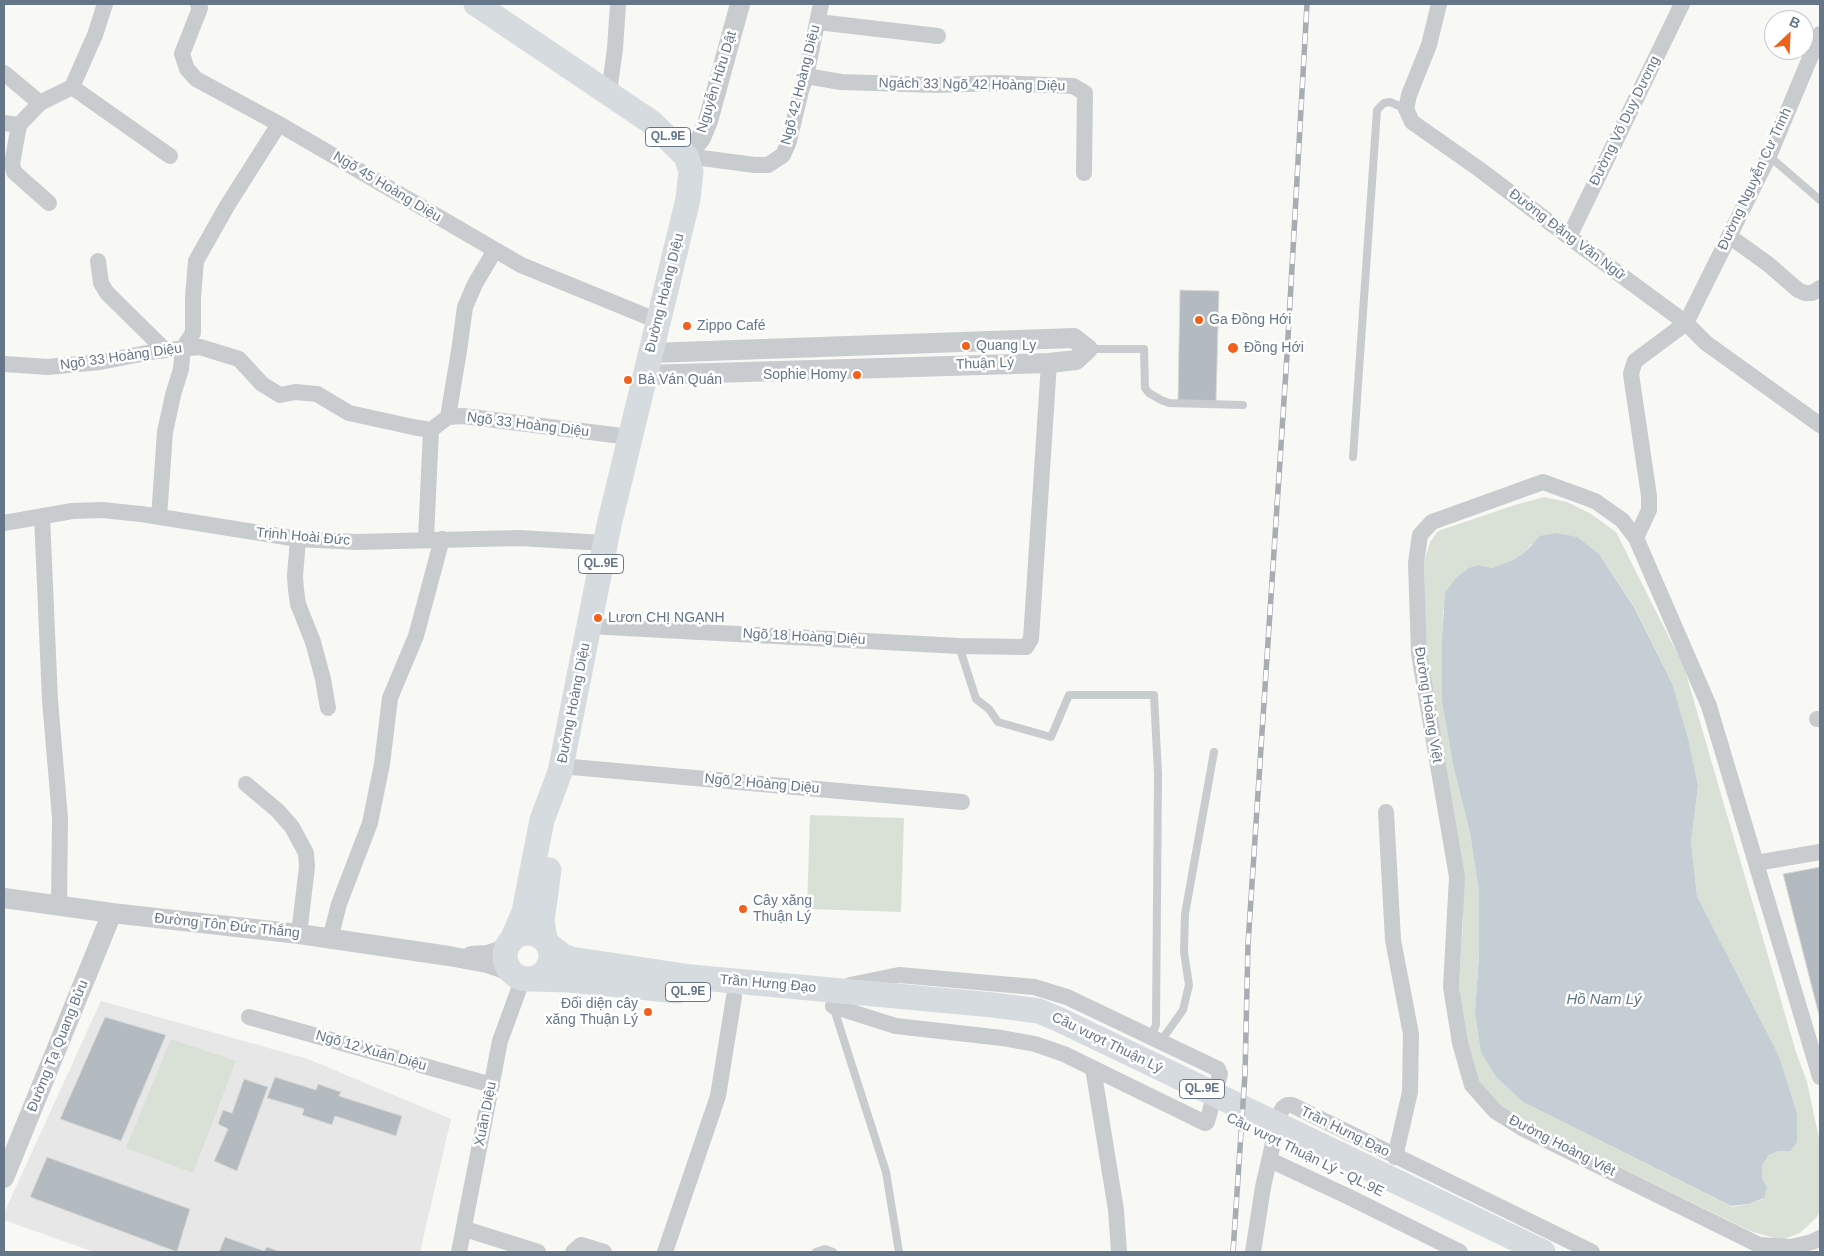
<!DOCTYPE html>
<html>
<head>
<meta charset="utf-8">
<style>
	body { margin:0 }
	#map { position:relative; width:1824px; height:1256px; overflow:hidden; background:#f8f8f5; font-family:Arial,sans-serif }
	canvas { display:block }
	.frame { position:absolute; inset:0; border:5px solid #657689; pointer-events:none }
	.north { position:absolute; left:1764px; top:10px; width:50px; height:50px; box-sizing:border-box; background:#fff; border:1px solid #c1c8d0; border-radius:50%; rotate:25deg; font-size:14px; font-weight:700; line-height:20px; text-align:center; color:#657689 }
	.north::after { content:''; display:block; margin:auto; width:18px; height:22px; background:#f1611c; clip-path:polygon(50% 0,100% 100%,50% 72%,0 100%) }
</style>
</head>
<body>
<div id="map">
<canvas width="1824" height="1256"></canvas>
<div class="frame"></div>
<div class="north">B</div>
</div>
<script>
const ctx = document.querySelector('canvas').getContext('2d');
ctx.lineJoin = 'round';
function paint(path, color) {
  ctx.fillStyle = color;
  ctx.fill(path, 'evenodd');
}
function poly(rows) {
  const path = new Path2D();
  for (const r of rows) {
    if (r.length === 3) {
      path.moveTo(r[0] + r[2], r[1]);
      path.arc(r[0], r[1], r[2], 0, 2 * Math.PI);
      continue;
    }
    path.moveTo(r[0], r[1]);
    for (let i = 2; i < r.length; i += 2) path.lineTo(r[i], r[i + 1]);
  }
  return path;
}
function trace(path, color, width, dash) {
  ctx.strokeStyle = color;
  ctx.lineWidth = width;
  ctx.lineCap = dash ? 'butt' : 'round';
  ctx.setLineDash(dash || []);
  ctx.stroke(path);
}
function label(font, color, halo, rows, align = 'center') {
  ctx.font = font + ' Arial,sans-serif';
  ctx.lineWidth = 5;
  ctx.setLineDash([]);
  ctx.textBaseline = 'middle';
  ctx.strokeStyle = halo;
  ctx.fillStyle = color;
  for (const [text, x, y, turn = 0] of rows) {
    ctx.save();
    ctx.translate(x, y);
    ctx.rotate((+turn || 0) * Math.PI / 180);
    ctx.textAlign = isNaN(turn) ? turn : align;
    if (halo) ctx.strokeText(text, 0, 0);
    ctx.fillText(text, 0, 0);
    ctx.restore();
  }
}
paint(poly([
	[101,1001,308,1059,451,1119,420,1252,94,1252,4,1220,4,1213]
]), '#e6e7e6');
paint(poly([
	[1544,497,1567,502,1591,514,1616,532,1684,667,1796,1052,1807,1082,1820,1143,1820,1211,1817,1217,1800,1233,1781,1240,1750,1231,1532,1124,1497,1103,1481,1087,1475,1072,1463,1030,1459,985,1463,921,1459,858,1427,676,1424,562,1430,542,1438,531,1515,505],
	[1531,544,1599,554,1634,606,1672,683,1698,786,1691,842,1697,896,1779,1056,1797,1113,1790,1151,1779,1151,1769,1155,1762,1166,1762,1178,1767,1187,1763,1199,1749,1204,1732,1207,1523,1102,1496,1077,1475,1011,1479,956,1479,892,1470,833,1453,765,1442,702,1443,611,1479,565,1492,568,1513,560,1525,552],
	[810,815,904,818,901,912,807,909],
	[171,1039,236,1061,193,1173,126,1148]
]), '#d9e1d6');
paint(poly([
	[1556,533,1577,537,1599,554,1634,607,1672,683,1688,739,1698,786,1691,842,1697,896,1779,1056,1797,1113,1797,1142,1790,1151,1779,1151,1769,1155,1762,1166,1762,1178,1767,1187,1764,1198,1749,1204,1731,1206,1523,1102,1496,1077,1481,1052,1475,1011,1479,956,1479,892,1470,833,1453,765,1442,702,1442,639,1445,593,1456,578,1469,568,1479,565,1492,568,1513,560,1525,552,1540,536]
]), '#c4ced4');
const building = poly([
	[1180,290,1219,291,1216,402,1178,400,1180,290],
	[1820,867,1820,1019,1783,874,1820,867],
	[105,1017,166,1035,121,1141,60,1119,105,1017],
	[275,1077,316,1090,318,1084,341,1092,339,1096,402,1116,396,1136,335,1116,332,1125,302,1115,304,1109,267,1098,275,1077],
	[244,1079,268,1087,237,1171,214,1161,228,1129,218,1124,223,1110,232,1113,244,1079],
	[47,1157,190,1209,177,1252,30,1197,47,1157],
	[225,1237,264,1251,267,1247,281,1252,219,1252,225,1237]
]);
paint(building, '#b3bac0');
trace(building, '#dadad8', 1);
trace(poly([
	[1769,156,1820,200],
	[1089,349,1144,349,1145,388,1149,393,1161,400,1169,403,1243,405],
	[1353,457,1377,110,1384,103,1390,102,1406,109],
	[959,646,976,699,989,709,998,722,1051,737,1069,695,1154,695,1158,774,1156,1025,1151,1036],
	[833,1006,886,1172,899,1252],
	[1161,1041,1183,1010,1189,985,1184,952,1185,914,1214,752],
	[816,1252,825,1249,833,1252]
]), '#c8cccf', 8);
trace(poly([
	[198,4,200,8,182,54,187,69,196,79,279,124,521,265,658,321],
	[1439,4,1429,45,1409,95,1406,109,1412,122,1479,169,1569,237,1686,323,1706,343,1820,425],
	[818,22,938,36],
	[4,73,40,103],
	[806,76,841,82,936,85,998,83,1073,86,1085,93,1084,173],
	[72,87,170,156],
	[609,92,615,49,618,4],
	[4,123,19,125],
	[686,156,755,165,768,165,783,155,789,141,801,91,806,76,821,4],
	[49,203,14,172,12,164,19,125,40,103,72,87,95,35,105,4],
	[1729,236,1768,264,1798,290,1805,293,1812,293,1820,288],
	[1569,237,1682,4],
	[98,261,101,283,107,293,165,350],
	[4,364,48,367,100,362,157,351,200,347,239,359,262,384,280,395,295,392,317,394,349,413,413,427,431,430,448,417,463,416,630,437],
	[448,417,459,351,465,307,475,284,495,250],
	[42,516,50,700,60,818,59,906],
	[159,517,165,432,173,395,181,369,183,348,193,333,193,297,196,261,227,206,279,124],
	[4,523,72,511,102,510,141,514,298,539,357,542,519,538,605,543],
	[1636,538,1649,510,1649,496,1631,374,1633,367,1635,361,1686,323,1769,156,1820,34],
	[298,539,295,576,296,590,298,604,313,642,323,679,328,708],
	[426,539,431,430],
	[589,626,959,646,1026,647,1031,639,1049,363],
	[1817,719,1820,719],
	[561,766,962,802],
	[246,784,278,811,292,827,306,853,307,867,299,934],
	[1386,812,1393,940,1411,1034,1410,1092,1395,1157],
	[1756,863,1820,852],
	[330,939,339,904,370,823,382,764,390,698,416,636,442,539],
	[833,1006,896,1026,1002,1038,1035,1044,1064,1054,1205,1123,1207,1122,1220,1074,1218,1069,1067,997,1034,987,899,975,850,985],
	[249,1017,492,1085],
	[1093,1068,1116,1210,1119,1252],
	[1820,1077,1709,706,1636,538,1622,520,1595,501,1543,482,1432,522,1420,535,1416,563,1419,654,1457,877,1451,987,1460,1043,1472,1085,1495,1111,1522,1128,1759,1245,1791,1247,1812,1242,1820,1238],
	[1270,1160,1347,1196,1460,1252],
	[465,1229,538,1252],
	[459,1252,500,1041,523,978],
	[573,1252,581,1245,604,1252],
	[665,1252,718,1096,734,997],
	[1253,1252,1263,1187,1280,1113,1283,1108,1287,1105,1292,1105,1592,1252]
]), '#c8cccf', 16);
trace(poly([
	[686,156,701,138,708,121,740,4],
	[645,375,1049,363,1076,360,1088,349,1074,338,651,353],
	[4,898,112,913,299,934,449,956,487,963,502,968,515,975],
	[471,956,487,955,497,952,507,946],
	[4,1178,112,913]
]), '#c8cccf', 20);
trace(poly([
	[476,4,651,122,686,156,691,171,688,199,609,525,560,772,542,820,524,912,512,940],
	[528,956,23],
	[545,939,542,921,549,870],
	[549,945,563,956,571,959,691,977,993,1005,1039,1011,1058,1019,1543,1252],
	[531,979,570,980,678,991]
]), '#d6dbe0', 25);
const rail = poly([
	[1233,1252,1245,1074,1248,944,1287,355,1307,4]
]);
trace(rail, '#a8adb4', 5.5);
trace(rail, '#fff', 4, [11]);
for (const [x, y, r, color] of [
	[1199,320,5,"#f1611c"],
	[687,326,5,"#f1611c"],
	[966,346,5,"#f1611c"],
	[1233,348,6,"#f1611c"],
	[857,375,5,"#f1611c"],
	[628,380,5,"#f1611c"],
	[598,618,5,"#f1611c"],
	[743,909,5,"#f1611c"],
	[648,1012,5,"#f1611c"]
]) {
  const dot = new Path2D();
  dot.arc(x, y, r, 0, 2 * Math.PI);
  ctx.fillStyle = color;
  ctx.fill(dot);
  trace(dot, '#fff', 2);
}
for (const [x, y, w] of [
	[668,137,45],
	[601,564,45],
	[688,992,45],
	[1202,1089,45]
]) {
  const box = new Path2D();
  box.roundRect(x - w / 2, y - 9.5, w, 19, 4);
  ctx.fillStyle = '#fff';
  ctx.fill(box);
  trace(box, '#657689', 1);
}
label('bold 12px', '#657689', null, [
	["QL.9E",668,137],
	["QL.9E",601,564],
	["QL.9E",688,992],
	["QL.9E",1202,1089]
]);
label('14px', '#657689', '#fff', [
	["Nguyễn Hữu Dật",717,82,-73],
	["Ngõ 42 Hoàng Diệu",801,85,-76],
	["Ngách 33 Ngõ 42 Hoàng Diệu",972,85,1],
	["Đường Võ Duy Dương",1625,121,-64],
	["Đường Nguyễn Cư Trinh",1755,179,-65],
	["Ngõ 45 Hoàng Diệu",387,187,31],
	["Đường Đặng Văn Ngữ",1567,235,37],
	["Đường Hoàng Diệu",665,293,-76],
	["Ngõ 33 Hoàng Diệu",121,357,-8],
	["Thuận Lý",985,364,-2],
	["Ngõ 33 Hoàng Diệu",528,425,7],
	["Trịnh Hoài Đức",303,537,5],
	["Ngõ 18 Hoàng Diệu",804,637,3],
	["Đường Hoàng Diệu",574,703,-79],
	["Đường Hoàng Việt",1428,705,81],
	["Ngõ 2 Hoàng Diệu",762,784,5],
	["Đường Tôn Đức Thắng",227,926,6],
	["Trần Hưng Đạo",768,984,5],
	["Cầu vượt Thuận Lý",1107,1043,26],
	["Đường Tạ Quang Bửu",58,1046,-68],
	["Ngõ 12 Xuân Diệu",371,1051,16],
	["Xuân Diệu",486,1114,-79],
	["Trần Hưng Đạo",1345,1132,26],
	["Đường Hoàng Việt",1562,1146,27],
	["Cầu vượt Thuận Lý - QL.9E",1305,1155,26]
]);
label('14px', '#657689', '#fff', [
	["Ga Đồng Hới",1209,320],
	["Zippo Café",697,326],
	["Quang Ly",976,346],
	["Đồng Hới",1244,348],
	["Sophie Homy",847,375,"right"],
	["Bà Ván Quán",638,380],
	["Lươn CHỊ NGẠNH",608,618],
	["Cây xăng",753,901],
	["Thuận Lý",753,917],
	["Đối diện cây",638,1004,"right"],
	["xăng Thuận Lý",638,1020,"right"]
], 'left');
label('italic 15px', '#607784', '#fff', [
	["Hồ Nam Lý",1604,1000]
]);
</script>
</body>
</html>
